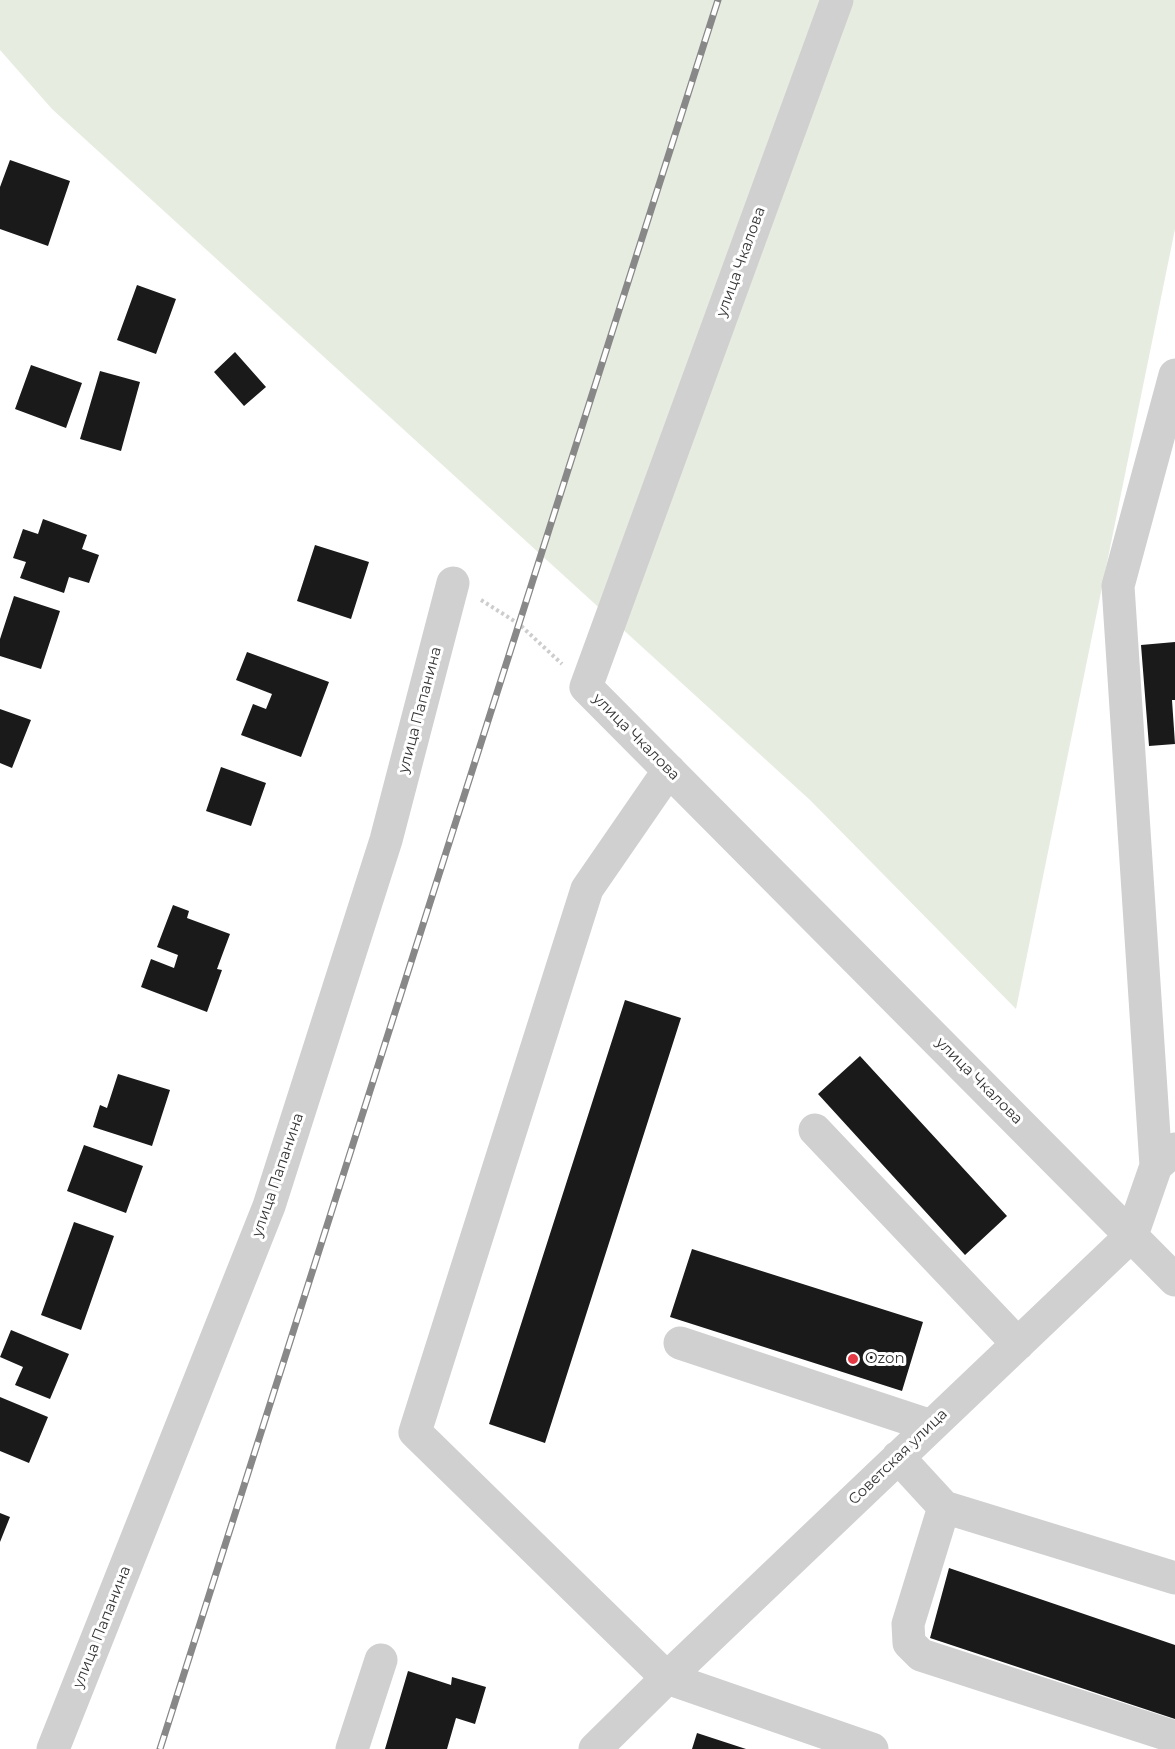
<!DOCTYPE html>
<html>
<head>
<meta charset="utf-8">
<style>
	body { margin:0 }
	canvas { display:block; background:#fff }
</style>
</head>
<body>
<canvas width="1175" height="1749"></canvas>
<script>
const ctx = document.querySelector('canvas').getContext('2d');
ctx.lineJoin = 'round';
function paint(path, color) {
  ctx.fillStyle = color;
  ctx.fill(path, 'evenodd');
}
function poly(rows) {
  const path = new Path2D();
  for (const r of rows) {
    path.moveTo(r[0], r[1]);
    for (let i = 2; i < r.length; i += 2) path.lineTo(r[i], r[i + 1]);
  }
  return path;
}
function trace(path, color, width, dash) {
  ctx.strokeStyle = color;
  ctx.lineWidth = width;
  ctx.lineCap = dash ? 'butt' : 'round';
  ctx.setLineDash(dash || []);
  ctx.stroke(path);
}
function label(font, color, halo, rows, align = 'center') {
  ctx.font = font + ' Montserrat,sans-serif';
  ctx.lineWidth = 6;
  ctx.setLineDash([]);
  ctx.textBaseline = 'middle';
  ctx.strokeStyle = halo;
  ctx.fillStyle = color;
  for (const [text, x, y, turn = 0] of rows) {
    ctx.save();
    ctx.translate(x, y);
    ctx.rotate((+turn || 0) * Math.PI / 180);
    ctx.textAlign = isNaN(turn) ? turn : align;
    if (halo) ctx.strokeText(text, 0, 0);
    ctx.fillText(text, 0, 0);
    ctx.restore();
  }
}
paint(poly([
	[0,0,1175,0,1175,229,1016,1009,810,800,52,109,0,50]
]), '#e6ecdf');
paint(poly([
	[10,160,70,181,48,246,0,229,0,187],
	[137,285,176,299,156,354,117,340],
	[235,352,266,387,244,406,214,372],
	[31,365,82,383,66,428,15,409],
	[100,371,140,382,121,451,80,439],
	[43,519,87,535,82,549,99,555,89,583,69,577,64,593,20,578,26,562,13,558,23,529,38,534],
	[315,545,369,562,351,619,297,601],
	[14,596,60,611,41,669,0,656,0,639],
	[1175,642,1175,700,1172,700,1175,744,1149,746,1141,645],
	[247,652,329,682,301,757,241,735,253,704,266,709,272,694,236,680],
	[0,709,31,720,12,768,0,763],
	[221,767,266,783,251,826,206,811],
	[173,905,189,911,187,918,230,934,217,969,222,970,207,1012,141,987,151,959,174,968,178,955,157,947],
	[625,1000,681,1018,545,1443,489,1424],
	[860,1056,1007,1216,965,1255,818,1094],
	[118,1074,170,1090,152,1146,93,1127,100,1105,107,1108],
	[84,1145,143,1166,126,1213,67,1191],
	[74,1222,114,1236,81,1330,41,1315],
	[692,1249,923,1322,902,1391,670,1317],
	[11,1330,69,1354,50,1399,15,1385,23,1367,0,1357],
	[0,1397,48,1417,29,1463,0,1451],
	[0,1513,10,1517,0,1542],
	[949,1568,1175,1645,1175,1719,930,1638],
	[408,1671,451,1685,452,1677,486,1687,475,1724,456,1718,447,1749,385,1749],
	[697,1733,746,1749,692,1749]
]), '#1a1a1a');
trace(poly([
	[481,600,519,624,562,664]
]), '#cdcdcd', 4, [3, 3]);
trace(poly([
	[837,0,586,687,1175,1280],
	[669,770,587,889,415,1432,667,1678,872,1749],
	[815,1130,1018,1344],
	[1156,1166,1118,586,1175,375],
	[680,1343,931,1426],
	[898,1457,944,1507,1175,1578],
	[944,1507,908,1624,909,1643,921,1655,1175,1737],
	[53,1749,269,1206,386,840,453,583],
	[352,1749,381,1660],
	[595,1749,667,1678,1132,1235,1156,1166,1175,1149]
]), '#d0d0d0', 33);
const rail = poly([
	[160,1749,718,0]
]);
trace(rail, '#888', 7);
trace(rail, '#fff', 4.5, [14]);
for (const [x, y, r, color] of [
	[853,1359,6,"#e63946"]
]) {
  const dot = new Path2D();
  dot.arc(x, y, r, 0, 2 * Math.PI);
  ctx.fillStyle = color;
  ctx.fill(dot);
  trace(dot, '#fff', 2);
}
label('15px', '#333', '#fff', [
	["улица Чкалова",741,262,-70],
	["улица Папанина",420,710,-75],
	["улица Чкалова",636,737,45],
	["улица Чкалова",979,1081,45],
	["улица Папанина",278,1175,-71],
	["Советская улица",898,1457,-44],
	["улица Папанина",102,1627,-68]
]);
label('15px', '#333', '#fff', [
	["Ozon",865,1359]
], 'left');
</script>
</body>
</html>
